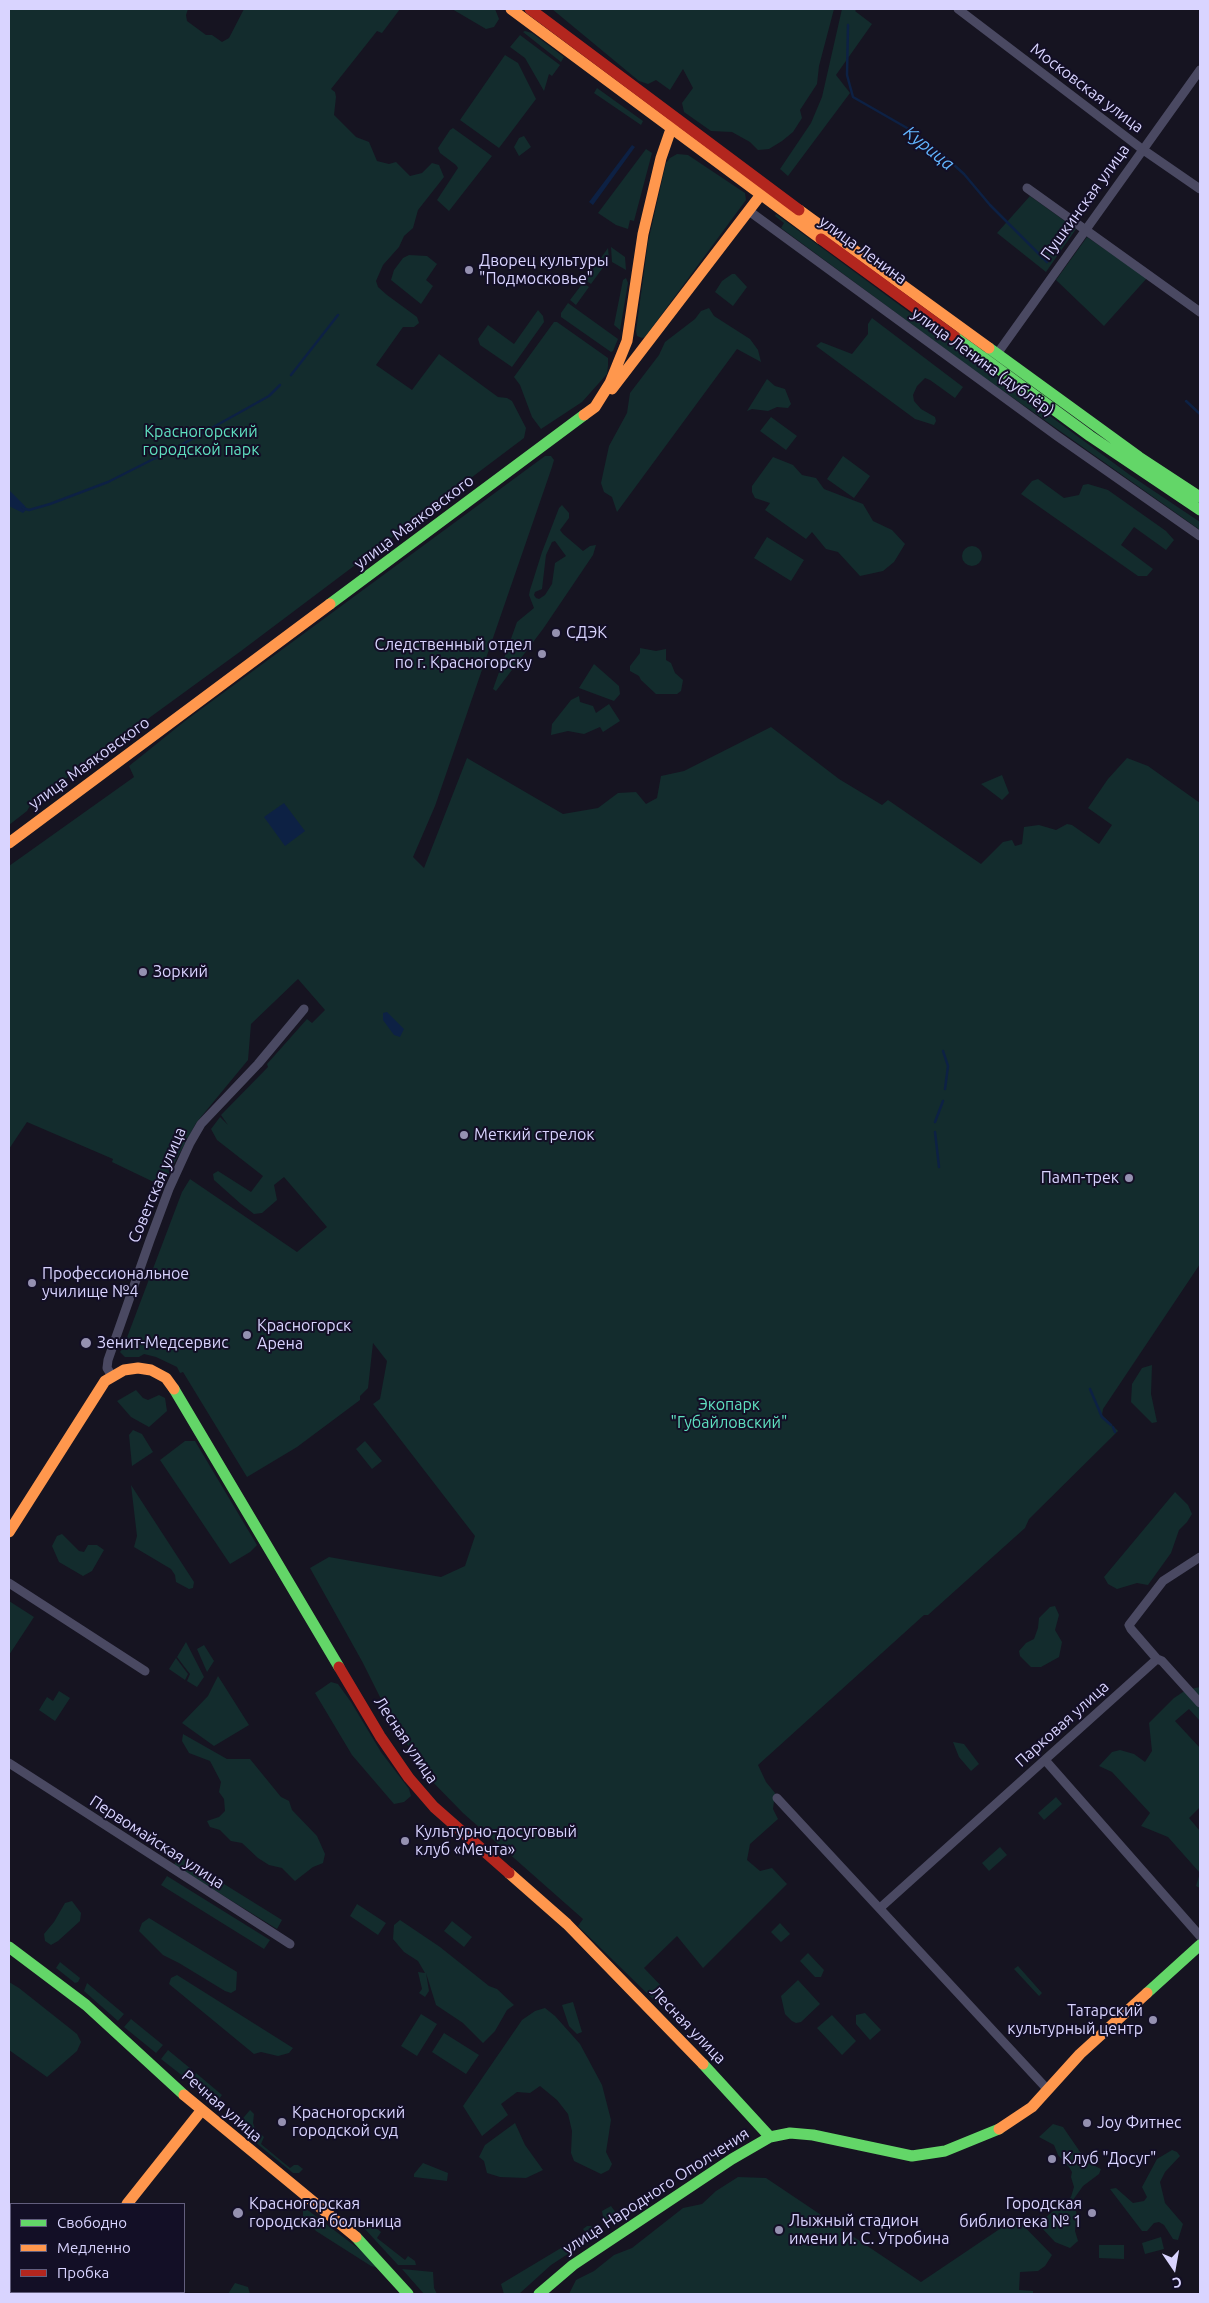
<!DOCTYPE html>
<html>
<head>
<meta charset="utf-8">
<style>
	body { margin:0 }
	#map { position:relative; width:1209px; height:2303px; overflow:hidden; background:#161421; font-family:Ubuntu,sans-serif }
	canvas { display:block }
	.frame { position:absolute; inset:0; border:10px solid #d9d4ff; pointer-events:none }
	.legend { position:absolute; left:10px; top:2203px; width:175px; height:90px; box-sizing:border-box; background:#130f26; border:1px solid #625e7d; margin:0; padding:6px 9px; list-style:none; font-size:15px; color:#d9d4ff }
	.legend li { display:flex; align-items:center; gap:10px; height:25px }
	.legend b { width:25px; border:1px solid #625e7d }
	.north { position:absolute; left:1149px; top:2243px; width:50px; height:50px; -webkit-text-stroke:4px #130f26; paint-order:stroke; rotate:168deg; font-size:14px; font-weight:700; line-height:20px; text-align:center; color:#d9d4ff }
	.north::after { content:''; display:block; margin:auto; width:18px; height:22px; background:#d9d4ff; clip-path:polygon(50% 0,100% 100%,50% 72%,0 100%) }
</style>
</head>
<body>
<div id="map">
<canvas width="1209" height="2303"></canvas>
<div class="frame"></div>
<ul class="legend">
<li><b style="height:6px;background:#63d668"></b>Свободно</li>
<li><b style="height:6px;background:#ff974d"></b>Медленно</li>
<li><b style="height:6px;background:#b3261e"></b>Пробка</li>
</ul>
<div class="north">С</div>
</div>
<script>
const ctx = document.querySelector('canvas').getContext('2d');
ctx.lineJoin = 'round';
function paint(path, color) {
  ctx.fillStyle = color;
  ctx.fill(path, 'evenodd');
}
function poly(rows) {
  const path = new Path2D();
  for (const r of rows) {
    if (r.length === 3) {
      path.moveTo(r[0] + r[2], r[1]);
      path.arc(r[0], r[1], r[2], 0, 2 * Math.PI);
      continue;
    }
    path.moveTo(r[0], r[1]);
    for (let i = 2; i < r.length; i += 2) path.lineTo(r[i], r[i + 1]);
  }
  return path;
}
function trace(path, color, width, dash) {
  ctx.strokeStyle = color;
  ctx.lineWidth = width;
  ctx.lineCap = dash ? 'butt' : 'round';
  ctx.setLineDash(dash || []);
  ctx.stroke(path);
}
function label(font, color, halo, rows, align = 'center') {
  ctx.font = font + ' Ubuntu,sans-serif';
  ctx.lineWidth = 4;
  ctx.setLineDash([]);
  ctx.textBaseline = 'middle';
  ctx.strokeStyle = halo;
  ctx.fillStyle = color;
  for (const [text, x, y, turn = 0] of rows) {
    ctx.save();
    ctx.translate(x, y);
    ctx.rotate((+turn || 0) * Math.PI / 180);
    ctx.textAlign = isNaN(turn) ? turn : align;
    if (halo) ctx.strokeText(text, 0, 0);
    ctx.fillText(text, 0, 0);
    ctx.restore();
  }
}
paint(poly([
	[9,9,188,9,186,15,187,21,206,35,212,35,222,42,229,38,244,9,400,9,382,33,377,31,331,89,335,92,336,97,334,115,356,137,369,142,377,161,389,164,396,162,410,176,422,173,432,163,439,165,444,177,418,210,413,228,404,236,399,247,383,265,376,281,378,287,387,295,417,317,419,323,414,327,403,327,376,365,412,390,439,354,498,397,507,398,512,401,526,428,524,438,241,651,31,804,27,811,9,825],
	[452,9,495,9,499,19,494,27,486,29],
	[552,9,834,9,819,66,817,84,800,110,802,118,793,132,782,141,769,149,758,150,750,142,732,132,711,131,684,112,682,103,693,88,683,69,670,90,656,80,648,84,639,81],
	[842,9,857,9,855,11,872,24,836,75,850,93,788,176,780,169,811,123,822,97],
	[525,31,532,33,564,57,561,62,523,32],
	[520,35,560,65,552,76,549,74,544,91,525,58,510,47],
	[505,55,518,63,536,99,499,148,460,120],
	[597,88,643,121,641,125,594,93],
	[453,128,492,156,449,211,437,200,458,168,456,165,440,153,438,148,450,130],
	[524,136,531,147,519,156,514,147,519,138],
	[646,149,652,153,634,221,630,220,628,229,616,225,598,213],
	[677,154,688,155,745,193,746,200,645,337,642,338,637,336,636,331,648,242,666,163,670,158],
	[1030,196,1076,229,1046,272,997,233],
	[776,214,1130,475,1200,522,1200,530,975,371,781,228,784,223,775,216],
	[1087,237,1147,278,1104,326,1056,280],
	[611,247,625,257,626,270,612,262],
	[608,248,609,259,591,284,585,280],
	[409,255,427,256,437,264,426,280,433,286,421,304,391,280,394,270,403,258],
	[732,274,735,274,747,287,733,306,715,292,722,281],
	[626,278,628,283,620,330,614,325,623,280],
	[583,283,589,287,576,305,570,300],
	[568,303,618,339,613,351,611,352,561,317,561,313],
	[709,308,714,316,750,339,758,350,761,362,737,349,617,512,612,497,604,492,601,483,609,446,627,413,630,393,659,355,665,342,695,319,701,311],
	[538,310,543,316,544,322,512,367,480,345,478,339,488,325,514,344],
	[872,318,963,387,955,398,930,380,925,378,917,386,913,395,914,401,921,409,935,417,936,421,934,425,915,419,816,346,821,342,852,354,868,334,868,324],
	[554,322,557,322,608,358,608,366,607,374,582,402,541,429,532,417,520,385,514,377],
	[767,379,775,386,785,389,791,404,788,408,777,407,768,411,752,409,747,411],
	[771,417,797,436,786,450,760,431],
	[545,456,551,456,554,460,552,467,435,806,413,857,424,868,467,758,563,814,598,808,618,793,636,792,646,804,657,798,661,776,684,771,771,727,839,779,882,805,888,800,981,864,1003,842,1012,840,1015,846,1022,844,1024,827,1039,825,1056,830,1067,824,1072,825,1099,844,1112,825,1088,808,1108,779,1127,758,1148,766,1200,803,1200,1264,1103,1409,1102,1415,1118,1431,1029,1519,1025,1528,928,1615,924,1615,758,1765,766,1782,775,1793,773,1809,778,1819,750,1844,747,1860,760,1871,772,1868,787,1884,703,1968,677,1936,644,1968,665,1990,665,1997,658,2004,578,1926,583,1919,463,1813,424,1773,381,1699,363,1663,310,1568,329,1557,441,1577,465,1566,475,1536,373,1404,380,1399,387,1361,373,1343,368,1388,360,1396,360,1400,297,1447,247,1477,183,1372,180,1373,177,1367,156,1357,144,1354,139,1357,125,1357,120,1352,123,1348,182,1192,190,1179,297,1252,327,1227,284,1177,274,1185,277,1200,262,1213,254,1214,241,1204,214,1180,213,1174,218,1171,251,1192,263,1176,217,1140,211,1129,220,1117,228,1125,221,1115,268,1067,267,1064,307,1019,312,1023,325,1010,298,979,251,1024,248,1060,196,1123,162,1186,112,1162,113,1159,27,1122,9,1149,9,866,134,777,129,766,185,721],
	[843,456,870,476,854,498,827,479],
	[773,457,793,465,802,475,816,478,824,489,863,504,873,521,892,530,905,544,894,562,883,571,860,576,838,552,826,549,812,532,806,539,765,510,770,503,755,498,752,492,752,486],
	[1038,479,1064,498,1079,495,1083,485,1088,484,1108,490,1166,531,1174,540,1166,550,1134,527,1121,545,1153,569,1147,576,1138,576,1021,494,1032,481],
	[562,505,569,513,569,518,560,530,563,534,583,551,590,546,596,545,593,555,543,629,496,691,493,689,517,622,534,608,529,595,530,590,542,552,559,508],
	[555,541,566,556,555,563,552,584,545,595,539,599,536,598,534,595,535,592,542,589,546,555,552,542],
	[767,537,804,560,791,581,754,558],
	[972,556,10],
	[640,648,656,651,666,649,666,660,671,663,675,673,683,680,681,691,677,694,656,694,641,680,639,676,630,671,630,666,640,653],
	[594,664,619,686,620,694,614,701,579,688],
	[579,696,580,702,593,706,596,713,609,704,620,721,603,732,600,727,584,734,568,731,551,735,552,724,571,700],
	[1002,775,1009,793,1002,800,981,784],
	[1152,1365,1151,1394,1157,1422,1152,1423,1131,1402,1132,1384,1142,1368],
	[136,1390,143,1398,148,1400,159,1395,165,1398,167,1411,149,1427,131,1417,117,1401],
	[133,1430,142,1434,153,1452,132,1466,129,1435],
	[185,1441,195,1441,257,1545,250,1552,230,1564,160,1460],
	[365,1441,382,1461,372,1469,356,1449],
	[131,1485,194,1582,193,1588,189,1589,176,1582,175,1575,171,1569,134,1547,137,1536],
	[1175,1492,1188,1505,1192,1514,1187,1522,1179,1530,1171,1553,1148,1585,1137,1583,1117,1589,1108,1584,1104,1577],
	[62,1534,79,1551,84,1552,88,1545,97,1545,104,1550,92,1571,83,1576,59,1562,52,1546,57,1536],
	[9,1601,34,1617,9,1655],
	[1055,1606,1059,1615,1055,1630,1062,1642,1059,1657,1041,1667,1031,1667,1020,1656,1019,1651,1026,1643,1034,1639,1038,1628,1039,1618,1050,1607],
	[186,1642,204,1677,197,1687,187,1681,190,1674,177,1657],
	[204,1645,214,1661,207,1672,197,1649],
	[176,1658,188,1674,185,1680,169,1669],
	[218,1676,249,1725,214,1746,182,1723,208,1696],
	[331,1682,338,1684,351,1702,381,1752,409,1789,411,1796,404,1802,394,1804,352,1755,315,1693],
	[1200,1687,1200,1721,1189,1709,1175,1721,1200,1748,1200,1807,1189,1818,1200,1831,1200,1888,1196,1886,1200,1873,1168,1837,1141,1826,1150,1813,1112,1772,1099,1766,1112,1752,1120,1750,1134,1754,1145,1762,1152,1751,1149,1723,1174,1698,1186,1690],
	[59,1691,70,1698,55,1721,39,1710,47,1697,53,1701],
	[183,1734,227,1759,250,1759,281,1797,289,1801,292,1810,317,1836,325,1854,323,1863,313,1867,295,1881,282,1868,269,1865,258,1858,242,1843,231,1841,220,1830,210,1827,207,1821,219,1817,225,1811,224,1799,219,1792,221,1782,210,1761,189,1753,182,1741],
	[953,1742,964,1744,979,1764,971,1771,959,1757],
	[1056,1797,1062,1804,1044,1820,1038,1813],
	[1000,1847,1007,1855,989,1871,982,1863],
	[179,1856,282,1920,277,1929,174,1865],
	[167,1876,270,1940,264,1949,161,1885],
	[72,1901,81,1913,80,1921,58,1941,51,1945,45,1941,44,1934,54,1922,65,1903],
	[357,1904,386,1923,378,1935,350,1916],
	[149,1918,237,1972,236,1990,231,1993,225,1991,179,1963,163,1955,139,1931,142,1923],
	[400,1920,440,1947,489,1986,497,1989,514,2005,507,2010,495,2031,483,2043,463,2023,436,2005,426,1973,429,1991,425,1997,419,1993,422,1989,418,1972,425,1973,418,1961,404,1952,393,1939,394,1925],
	[452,1921,472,1937,464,1947,444,1931],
	[780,1923,790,1934,781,1942,771,1932],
	[808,1953,824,1970,821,1977,815,1977,800,1961],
	[60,1962,80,1978,78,1982,75,1983,56,1968],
	[1018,1966,1042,1993,1039,1996,1014,1969],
	[177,1975,293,2048,289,2053,278,2056,261,2052,254,2054,169,1984,171,1978],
	[798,1980,820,2004,801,2022,796,2023,792,2021,785,2014,781,1996],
	[9,1982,19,1988,77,2034,81,2042,77,2051,47,2077,9,2050],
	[87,1983,124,2014,118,2021,84,1991],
	[573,2002,582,2032,577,2034,569,2026,562,2005],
	[545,2008,555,2016,580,2044,602,2085,611,2120,606,2152,612,2164,609,2170,601,2174,574,2161,571,2153,572,2131,568,2114,557,2100,540,2086,530,2093,517,2092,501,2104,508,2115,482,2136,463,2106,522,2020,535,2011],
	[865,2013,881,2030,870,2040,856,2024,856,2015],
	[421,2014,437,2024,417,2056,401,2046],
	[832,2015,856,2041,842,2055,817,2028],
	[131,2019,163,2045,156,2053,124,2027],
	[444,2033,479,2055,466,2074,432,2052],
	[168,2050,191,2069,184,2077,161,2059],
	[196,2073,222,2095,215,2104,189,2082],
	[250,2110,254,2114,253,2123,255,2129,264,2137,261,2144,290,2168,294,2165,298,2165,303,2169,299,2173,293,2173,239,2129,239,2123],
	[515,2123,525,2145,543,2170,526,2178,500,2177,487,2173,484,2161,479,2157,485,2145],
	[1053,2124,1063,2127,1087,2162,1101,2169,1099,2174,1083,2186,1073,2200,1077,2215,1075,2231,1078,2241,1070,2248,1055,2242,1040,2226,1046,2217,1071,2197,1074,2187,1071,2177,1072,2172,1069,2167,1058,2155,1054,2145,1039,2137],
	[1172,2150,1177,2152,1180,2156,1165,2172,1160,2182,1165,2203,1183,2224,1178,2240,1173,2239,1164,2225,1159,2222,1154,2223,1147,2231,1142,2231,1110,2189,1116,2188,1133,2203,1144,2201,1147,2197,1142,2187,1157,2159],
	[423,2163,448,2173,447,2181,414,2177,414,2174],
	[738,2177,766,2178,921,2282,1016,2218,1052,2255,1045,2266,1038,2271,1020,2272,1019,2290,1033,2291,1033,2294,569,2294,576,2280,594,2271,614,2255,632,2248,683,2208,702,2204,716,2191],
	[611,2206,619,2217,610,2222,603,2217,602,2211],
	[303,2208,309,2211,368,2256,378,2268,371,2266,316,2231,303,2217],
	[369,2222,381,2232,377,2238,405,2260,408,2256,415,2261,416,2265,398,2265,364,2228],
	[587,2226,591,2226,595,2231,595,2235,591,2239,551,2265,519,2294,504,2294,501,2284,586,2233,583,2229],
	[1161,2237,1164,2249,1145,2254,1142,2243],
	[1099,2245,1124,2245,1124,2259,1099,2258],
	[402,2269,433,2272,434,2288,437,2294,424,2294],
	[235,2283,248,2287,250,2294,228,2294]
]), '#132c2d');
paint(poly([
	[632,145,635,147,593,205,589,202],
	[9,490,25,506,26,510,23,513,9,506],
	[284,803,305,831,285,846,264,817],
	[387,1012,404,1029,400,1037,394,1035,383,1020,383,1013]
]), '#0d2144');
trace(poly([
	[848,25,847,75,853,97,907,128,943,155,964,174,990,205,1047,262],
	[291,375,338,315],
	[1186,401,1200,414],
	[23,508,29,510,50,504,108,482,183,444,269,396,280,385],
	[943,1051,948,1066,945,1089],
	[935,1122,943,1101],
	[935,1132,939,1167],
	[1090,1389,1102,1417,1111,1425],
	[1113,1427,1115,1432]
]), '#0d2144', 2.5);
trace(poly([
	[958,9,1142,149,1200,189],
	[1027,188,1200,312],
	[749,211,1057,436,1200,536],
	[997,354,1200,70],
	[112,1376,107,1368,108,1360,150,1240,169,1189,190,1143,201,1124,258,1064,304,1009],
	[9,1583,145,1671],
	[1157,1659,1162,1661,1200,1703],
	[1045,1760,1200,1936],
	[9,1763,290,1944],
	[777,1798,1048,2090],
	[880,1908,1157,1659,1131,1629,1129,1625,1163,1581,1200,1557]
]), '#4a4962', 9);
trace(poly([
	[955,337,1090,436,1200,510],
	[989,348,1139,457,1200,497],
	[330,604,584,415],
	[174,1389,339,1667],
	[9,1947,86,2005,184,2095],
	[1147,1993,1200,1945],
	[703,2064,770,2137],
	[356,2237,408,2294],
	[539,2294,573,2265,732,2159,770,2137,790,2133,813,2135,912,2156,945,2151,999,2129]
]), '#63d668', 11);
trace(poly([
	[511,9,821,239],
	[799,210,989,348],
	[612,389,766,188],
	[584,415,595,407,610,383,627,341,643,234,661,158,671,129,676,122],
	[9,843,330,604],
	[9,1532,105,1381,124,1370,138,1368,151,1370,166,1378,174,1389],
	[509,1873,567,1924,703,2064],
	[184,2095,356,2237],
	[999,2129,1032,2107,1080,2054,1147,1993],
	[127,2204,201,2111],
	[54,2294,57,2292]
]), '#ff974d', 11);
trace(poly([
	[530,9,799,210],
	[821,239,955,337],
	[339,1667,380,1736,409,1778,434,1807,509,1873]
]), '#b3261e', 11);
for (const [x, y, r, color] of [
	[469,270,5,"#9591b1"],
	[556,633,5,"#9591b1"],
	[542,654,5,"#9591b1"],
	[143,972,5,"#9591b1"],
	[464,1135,5,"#9591b1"],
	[1129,1178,5,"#9591b1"],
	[32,1283,5,"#9591b1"],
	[247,1335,5,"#9591b1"],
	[86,1343,6,"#9591b1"],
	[405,1841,5,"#9591b1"],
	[1153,2020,5,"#9591b1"],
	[282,2122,5,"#9591b1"],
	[1087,2123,5,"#9591b1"],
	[1052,2159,5,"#9591b1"],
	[238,2213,6,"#9591b1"],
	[1092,2213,5,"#9591b1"],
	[779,2230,5,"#9591b1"]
]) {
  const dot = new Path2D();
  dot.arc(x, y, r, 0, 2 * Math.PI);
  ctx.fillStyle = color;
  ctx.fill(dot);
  trace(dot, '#130f26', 2);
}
label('16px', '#d9d4ff', '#130f26', [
	["Московская улица",1087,88,37],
	["Пушкинская улица",1085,202,-54],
	["улица Ленина",863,250,36],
	["улица Ленина (дублёр)",983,362,36],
	["улица Маяковского",414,522,-37],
	["улица Маяковского",89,763,-36],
	["Советская улица",157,1185,-67],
	["Парковая улица",1062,1724,-42],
	["Лесная улица",406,1740,56],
	["Первомайская улица",157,1842,33],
	["Лесная улица",688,2025,46],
	["Речная улица",222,2106,41],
	["улица Народного Ополчения",656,2191,-33]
]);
label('16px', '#d9d4ff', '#130f26', [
	["Дворец культуры",479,261],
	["\"Подмосковье\"",479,279],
	["СДЭК",566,633],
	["Следственный отдел",532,645,"right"],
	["по г. Красногорску",532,663,"right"],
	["Зоркий",153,972],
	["Меткий стрелок",474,1135],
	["Памп-трек",1119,1178,"right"],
	["Профессиональное",42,1274],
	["училище №4",42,1292],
	["Красногорск",257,1326],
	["Арена",257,1344],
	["Зенит-Медсервис",97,1343],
	["Культурно-досуговый",415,1832],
	["клуб «Мечта»",415,1850],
	["Татарский",1143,2011,"right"],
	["культурный центр",1143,2029,"right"],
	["Красногорский",292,2113],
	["городской суд",292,2131],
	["Joy Фитнес",1097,2123],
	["Клуб \"Досуг\"",1062,2159],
	["Красногорская",249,2204],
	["городская больница",249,2222],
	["Городская",1082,2204,"right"],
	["библиотека № 1",1082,2222,"right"],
	["Лыжный стадион",789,2221],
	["имени И. С. Утробина",789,2239]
], 'left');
label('16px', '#5fe0c0', '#130f26', [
	["Красногорский",201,432],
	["городской парк",201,450],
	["Экопарк",729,1405],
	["\"Губайловский\"",729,1423]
]);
label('italic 18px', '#62b6ff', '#130f26', [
	["Курица",929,148,39]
]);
</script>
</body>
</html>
